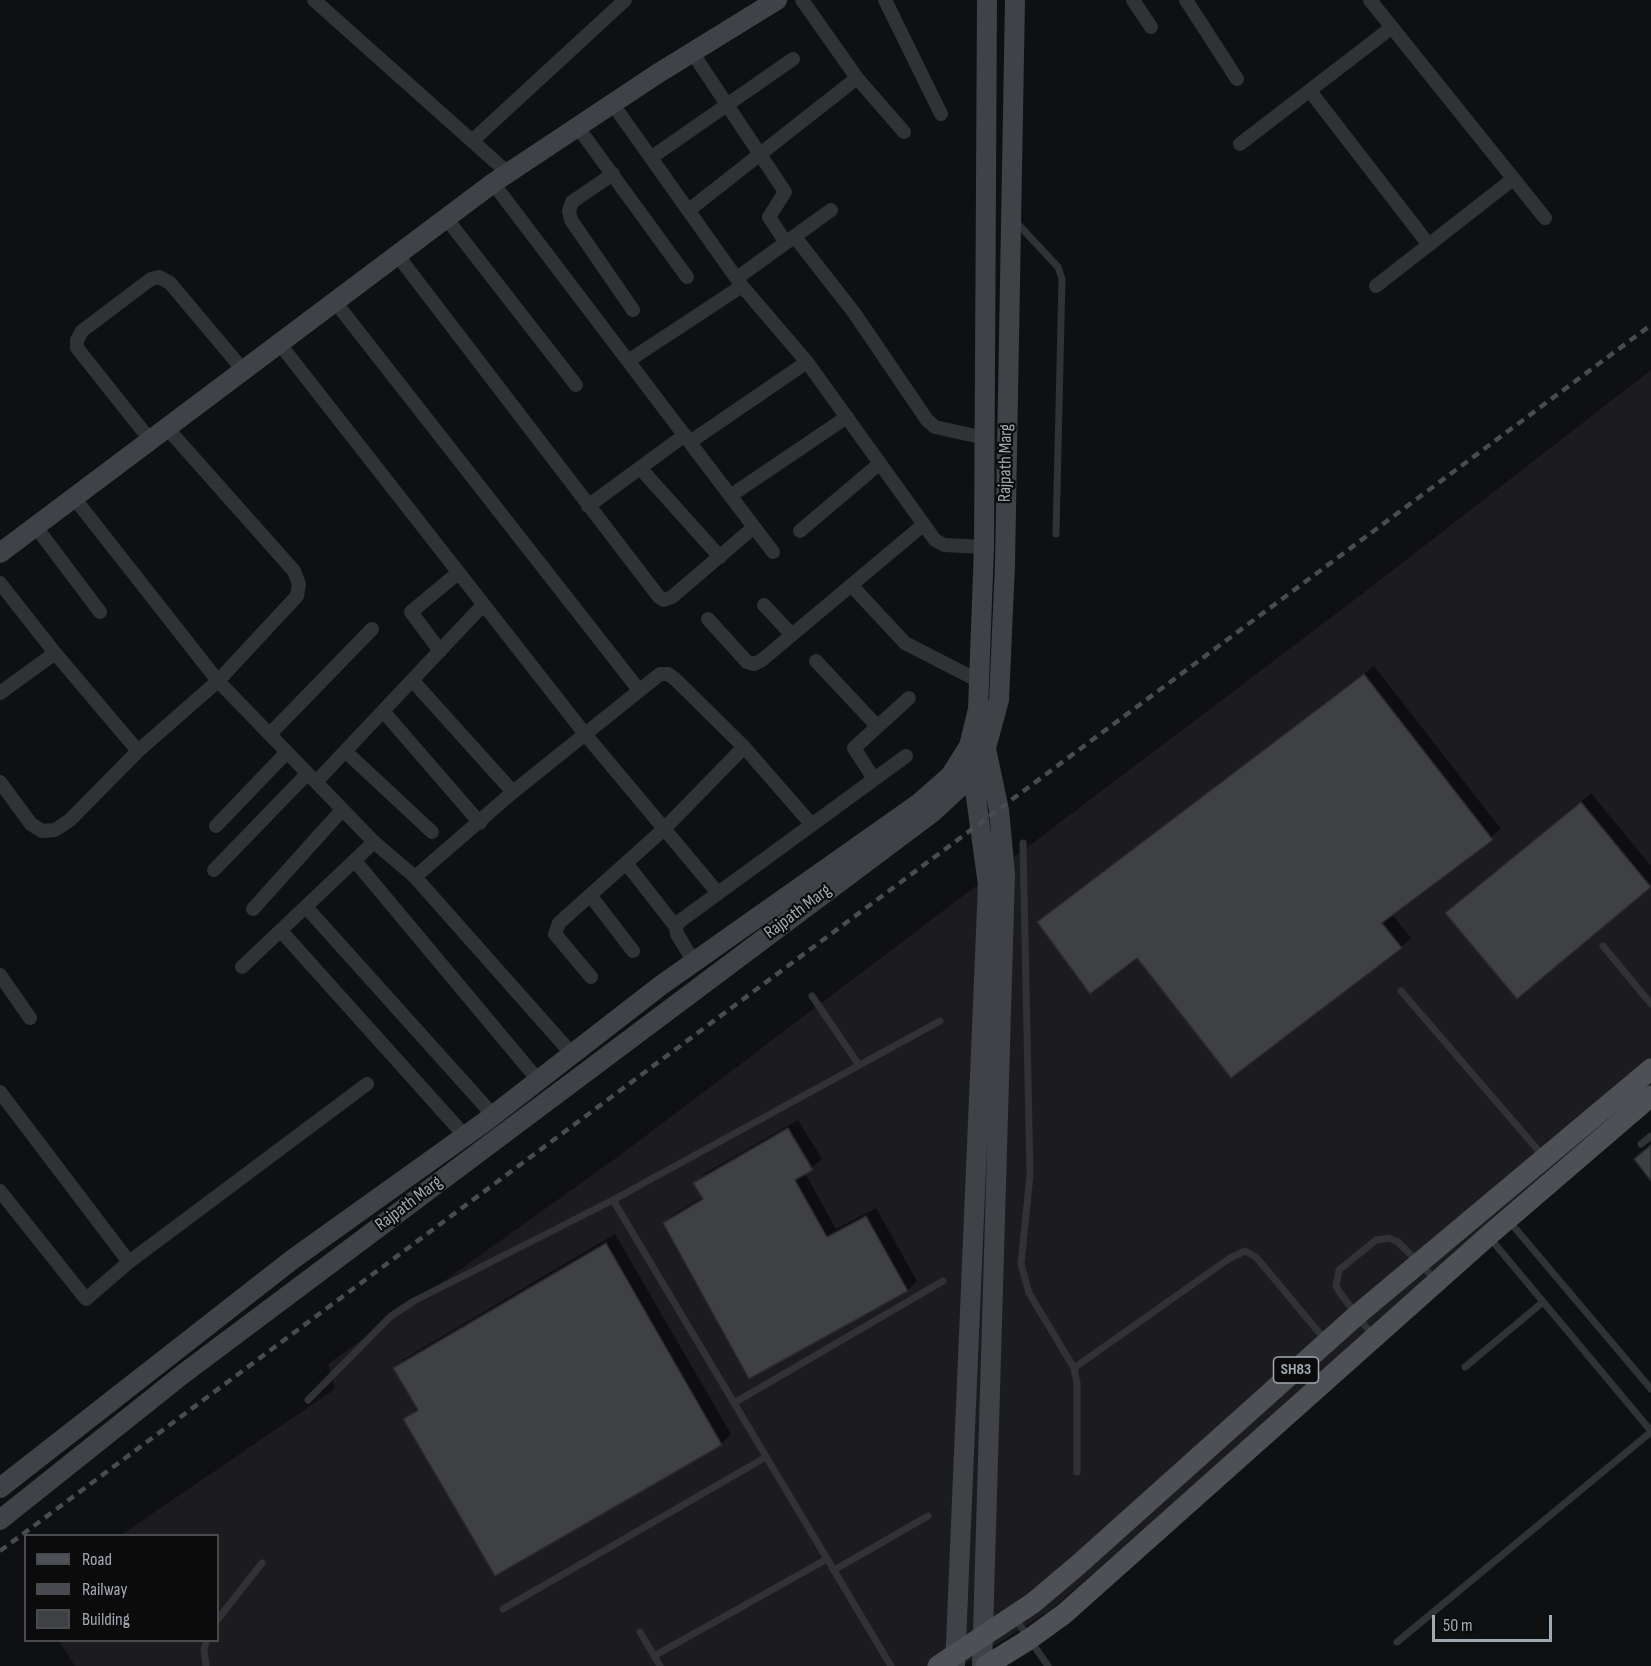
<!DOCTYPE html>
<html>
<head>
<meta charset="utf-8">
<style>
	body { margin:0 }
	#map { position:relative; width:1651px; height:1666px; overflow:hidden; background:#0f1011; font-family:"Sofia Sans Condensed",sans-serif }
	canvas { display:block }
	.legend { position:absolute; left:24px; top:1534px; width:195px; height:108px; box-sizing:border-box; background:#0b0b0c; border:2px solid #474a4e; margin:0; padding:8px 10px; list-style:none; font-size:18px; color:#a1a9b2 }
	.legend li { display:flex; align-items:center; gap:12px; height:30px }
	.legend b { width:30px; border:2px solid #474a4e }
	.scale { position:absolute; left:1432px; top:1615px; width:120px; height:27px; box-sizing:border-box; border:3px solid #a1a9b2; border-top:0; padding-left:8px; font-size:18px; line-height:21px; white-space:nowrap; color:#a1a9b2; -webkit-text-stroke:4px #0b0b0c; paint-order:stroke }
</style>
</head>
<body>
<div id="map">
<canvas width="1651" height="1666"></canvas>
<ul class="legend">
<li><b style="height:8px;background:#4d5055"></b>Road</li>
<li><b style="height:8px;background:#484b4f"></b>Railway</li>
<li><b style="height:16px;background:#3e4044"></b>Building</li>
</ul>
<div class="scale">50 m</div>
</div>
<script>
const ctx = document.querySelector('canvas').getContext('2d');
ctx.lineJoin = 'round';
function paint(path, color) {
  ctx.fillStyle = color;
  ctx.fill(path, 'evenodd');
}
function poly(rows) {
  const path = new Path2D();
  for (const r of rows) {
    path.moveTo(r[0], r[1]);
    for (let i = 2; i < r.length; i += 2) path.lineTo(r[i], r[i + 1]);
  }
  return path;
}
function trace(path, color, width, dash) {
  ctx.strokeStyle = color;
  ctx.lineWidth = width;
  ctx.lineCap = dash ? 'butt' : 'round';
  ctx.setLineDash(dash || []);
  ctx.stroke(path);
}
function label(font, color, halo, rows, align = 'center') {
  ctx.font = font + ' "Sofia Sans Condensed",sans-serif';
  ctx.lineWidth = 4.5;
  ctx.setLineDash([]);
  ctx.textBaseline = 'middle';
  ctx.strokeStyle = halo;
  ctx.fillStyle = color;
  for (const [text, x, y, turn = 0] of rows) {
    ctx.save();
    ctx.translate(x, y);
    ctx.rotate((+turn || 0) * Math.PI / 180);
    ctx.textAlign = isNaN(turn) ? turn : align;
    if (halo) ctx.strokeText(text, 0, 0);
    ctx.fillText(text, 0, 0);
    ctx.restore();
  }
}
paint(poly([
	[1651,370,1651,1087,1051,1610,962,1666,75,1666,59,1641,218,1640,218,1536,121,1535,335,1389,328,1364,623,1153,1362,594]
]), '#1c1c1e');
paint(poly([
	[1374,666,1501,829,1392,914,1411,938,1401,947,1231,1076,1137,956,1039,922],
	[1591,793,1651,866,1651,885,1517,997,1447,913],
	[798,1120,822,1159,805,1173,836,1229,876,1208,917,1281,908,1290,750,1377,665,1223,674,1214,703,1197,695,1183,704,1174],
	[615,1234,731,1434,721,1444,496,1574,405,1419,418,1407,395,1368,404,1359]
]), '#0007');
const building = poly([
	[1364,674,1493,840,1382,923,1402,948,1231,1078,1137,958,1090,994,1037,922,1364,674],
	[1581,802,1651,887,1517,999,1445,913,1581,802],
	[788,1128,813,1170,795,1180,827,1237,866,1216,908,1291,749,1379,663,1223,703,1199,693,1183,788,1128],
	[1651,1145,1651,1181,1634,1159,1651,1145],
	[606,1243,722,1445,495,1576,403,1419,418,1410,393,1368,606,1243]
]);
paint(building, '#3e4044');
trace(building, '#292a2d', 1.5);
trace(poly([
	[1015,221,1058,267,1062,279,1056,534],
	[1023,843,1030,1175,1021,1264,1029,1293,1074,1368,1077,1383,1077,1472],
	[1603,946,1651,1004],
	[1401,991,1544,1157],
	[812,996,859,1065],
	[1641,1144,1651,1136],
	[613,1200,891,1666],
	[1509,1221,1651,1389],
	[1489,1237,1651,1431],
	[1373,1336,1340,1293,1336,1286,1339,1270,1376,1240,1389,1238,1398,1242,1435,1279],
	[1465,1367,1543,1302],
	[1074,1368,1230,1258,1245,1251,1256,1257,1326,1341],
	[308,1400,391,1316,414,1301,613,1200,940,1021],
	[734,1403,943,1281],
	[834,1570,928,1516],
	[503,1609,766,1457],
	[1015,1618,1048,1666],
	[218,1619,262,1563],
	[640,1632,660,1666],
	[1397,1642,1651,1432],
	[654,1656,827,1559],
	[206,1666,204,1649,207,1640]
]), '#313236', 7);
trace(poly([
	[314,0,508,173],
	[802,0,857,78,904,132],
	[885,0,941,114],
	[1133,0,1151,27],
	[1186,0,1237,79],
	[1370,0,1545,218],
	[692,52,785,192,769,217,786,243],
	[1310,91,1429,245],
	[612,103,742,286,807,362,935,540,944,545,984,547],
	[577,126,687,277],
	[472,141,625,0],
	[1240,144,1391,28],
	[652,157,793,59],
	[613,174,572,202,569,211,571,220,633,310],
	[493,183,773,552],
	[689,210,857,78],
	[446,218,576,385],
	[795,237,855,314,927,420,935,427,985,438],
	[398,256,659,597,664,600,672,597,754,527],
	[737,278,831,210],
	[1376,286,1513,179],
	[336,303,639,690],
	[279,343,585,734,717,892],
	[628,361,742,286],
	[151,441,77,348,77,340,82,331,151,279,159,277,170,283,244,371],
	[690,442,807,362],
	[640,468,720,557],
	[730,496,847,417],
	[75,499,218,681,374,842,415,877,572,1054],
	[588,506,685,435],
	[36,527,100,612],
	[800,531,879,464],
	[0,583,55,653,138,751],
	[851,585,905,643,979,681],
	[764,605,792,635],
	[708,619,747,662,754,664,762,660,923,525],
	[440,651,411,612,458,573],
	[816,661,877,726],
	[412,680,513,792],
	[0,693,55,653],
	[383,711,480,823],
	[270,734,372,629],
	[345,751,432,832],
	[874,779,854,748,909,698],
	[0,782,31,824,42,831,55,830,70,820,138,751,218,681,297,596,299,584,294,571,167,428],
	[316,782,483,605],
	[216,826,287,752],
	[355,861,538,1080],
	[626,863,676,927],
	[214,870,307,774],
	[415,877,513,792,660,674,668,674,675,679,744,747,812,825],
	[590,895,633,951],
	[306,907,493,1115],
	[253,909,342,810],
	[281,931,465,1136],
	[694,962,677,934,676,927,680,921,906,756],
	[242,967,374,842],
	[0,975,30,1018],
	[591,977,555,934,559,923,663,830,744,747],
	[0,1092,129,1262],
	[0,1191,86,1299,129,1262,367,1084]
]), '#313236', 14);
trace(poly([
	[0,553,493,183,657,74,777,0],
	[0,1488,293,1259,486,1121,660,986,918,804,950,776,969,746,978,709,984,547,987,0],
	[0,1520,183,1374,933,812,973,775,986,748,999,700,1005,564,1015,0],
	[955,1666,988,885,972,768],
	[982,1666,1005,874,999,810,985,744]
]), '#3f4246', 20);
trace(poly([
	[938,1666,1033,1603,1078,1565,1357,1315,1651,1069],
	[986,1666,1028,1640,1064,1614,1488,1236,1651,1096]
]), '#4d5055', 21);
trace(poly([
	[0,1551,1651,325]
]), '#484b4f', 4.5, [8, 6]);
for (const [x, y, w] of [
	[1296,1370,45]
]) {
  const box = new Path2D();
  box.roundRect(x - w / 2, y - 13, w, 26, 4.5);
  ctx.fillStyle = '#0b0b0c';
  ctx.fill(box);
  trace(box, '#a1a9b2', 1.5);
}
label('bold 16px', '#a1a9b2', null, [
	["SH83",1296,1370]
]);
label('18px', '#a1a9b2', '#0b0b0c', [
	["Rajpath Marg",1006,463,-89],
	["Rajpath Marg",798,912,-37],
	["Rajpath Marg",409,1204,-37]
]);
</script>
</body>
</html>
